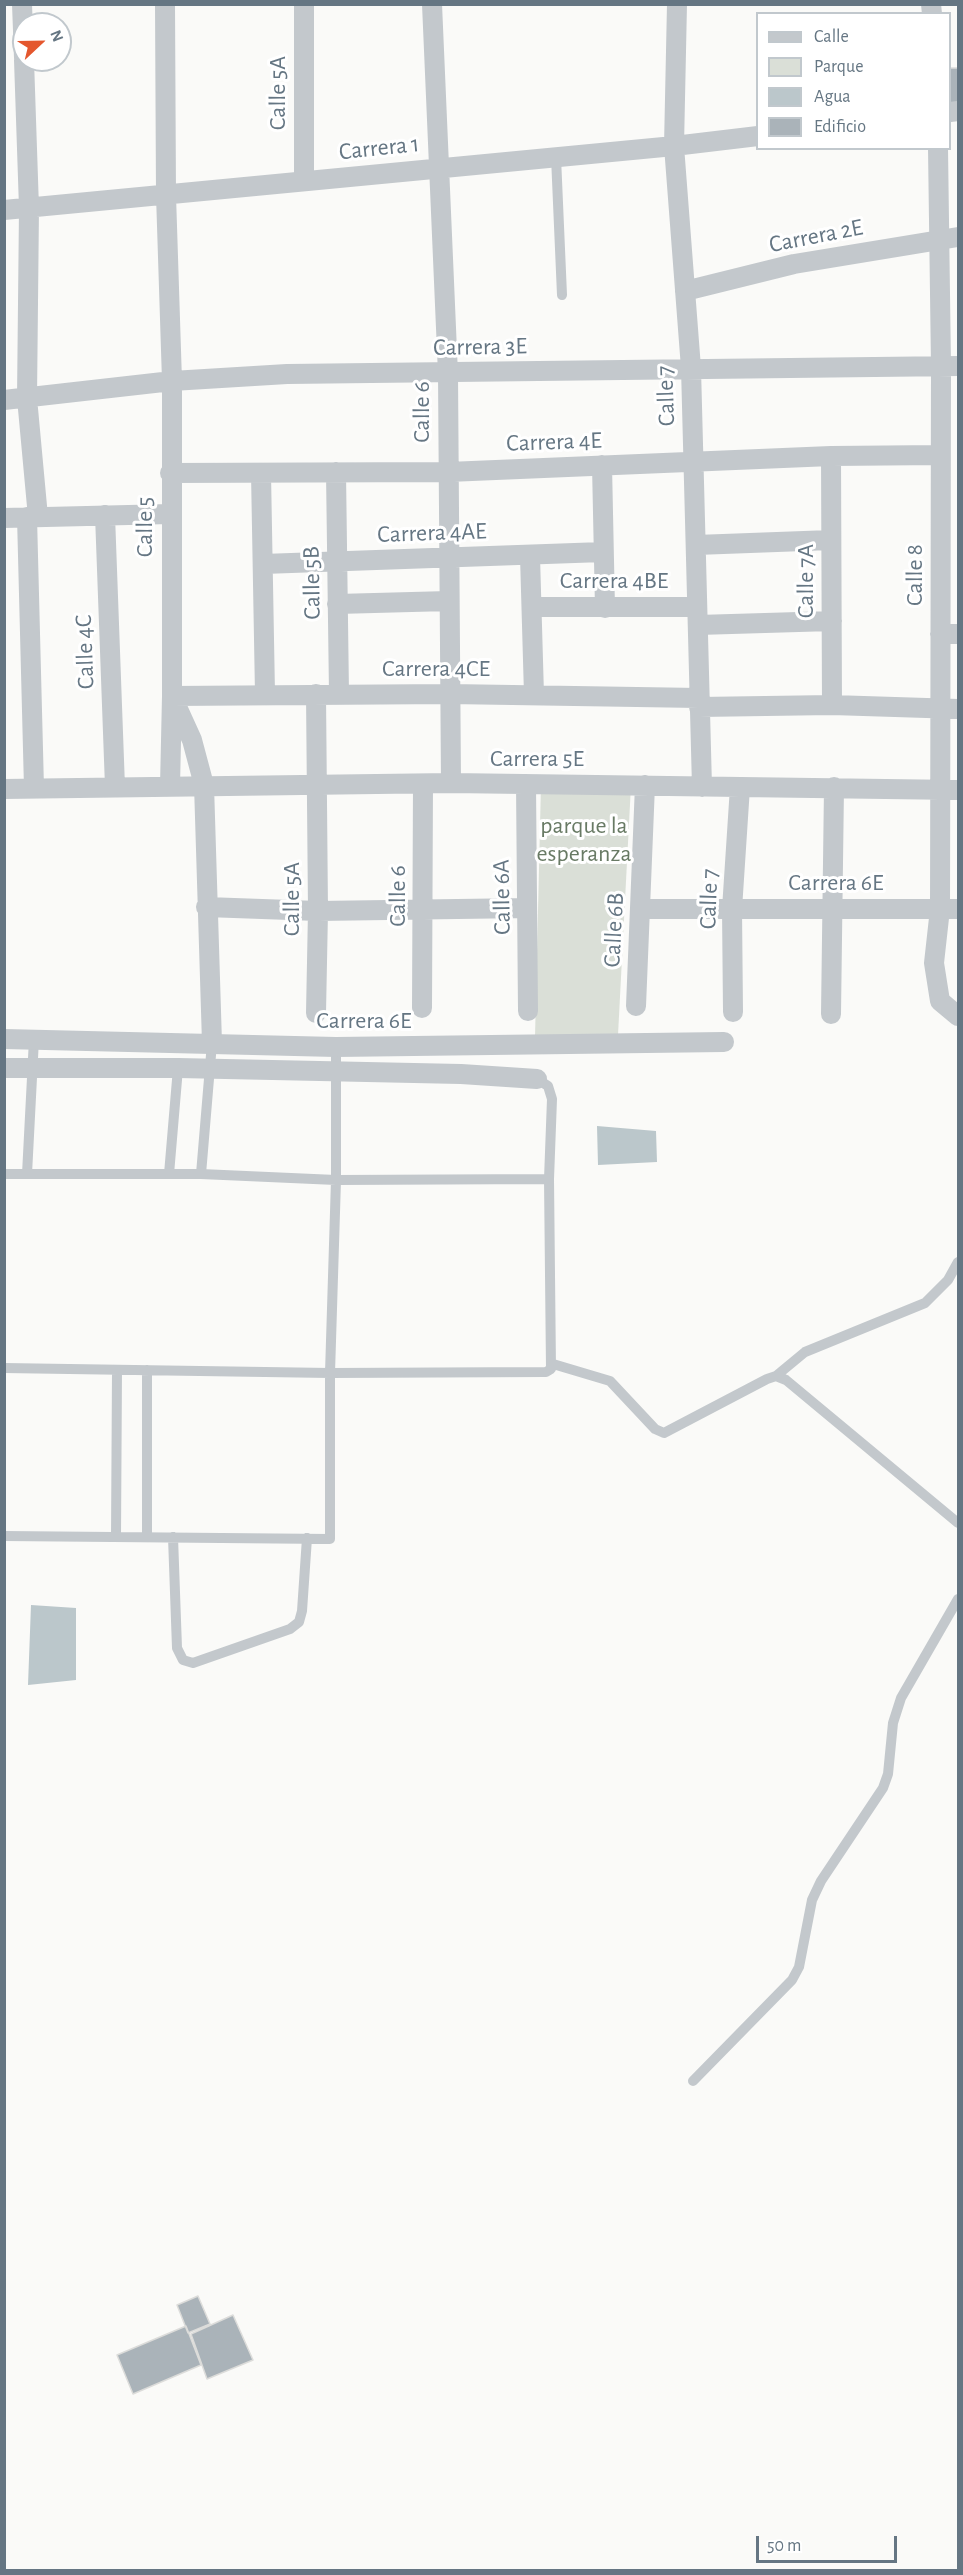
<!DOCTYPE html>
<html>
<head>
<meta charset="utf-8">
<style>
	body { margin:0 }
	#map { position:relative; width:963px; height:2575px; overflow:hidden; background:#fafaf8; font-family:"Alegreya Sans",sans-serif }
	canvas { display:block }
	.frame { position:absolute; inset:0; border:6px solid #657683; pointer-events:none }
	.legend { position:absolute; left:756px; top:12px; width:195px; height:138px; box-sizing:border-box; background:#fff; border:2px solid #c1c8cd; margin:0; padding:8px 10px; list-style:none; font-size:18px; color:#657683 }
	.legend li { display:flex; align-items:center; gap:12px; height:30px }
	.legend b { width:30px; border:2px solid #c1c8cd }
	.north { position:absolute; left:12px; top:12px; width:60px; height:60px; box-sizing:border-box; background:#fff; border:2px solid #c1c8cd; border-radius:50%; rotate:68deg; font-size:16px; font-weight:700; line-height:24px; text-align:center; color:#657683 }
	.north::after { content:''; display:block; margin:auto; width:21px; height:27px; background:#e4572e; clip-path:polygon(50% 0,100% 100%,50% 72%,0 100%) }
	.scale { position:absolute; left:756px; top:2536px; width:141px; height:27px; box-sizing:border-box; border:3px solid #657683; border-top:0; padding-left:8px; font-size:18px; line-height:21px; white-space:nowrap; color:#657683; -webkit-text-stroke:4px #fff; paint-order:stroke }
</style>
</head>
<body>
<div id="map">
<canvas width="963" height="2575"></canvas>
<div class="frame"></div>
<ul class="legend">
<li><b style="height:8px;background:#c3c8cc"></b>Calle</li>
<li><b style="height:16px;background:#dadfd7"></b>Parque</li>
<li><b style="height:16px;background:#bbc7cb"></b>Agua</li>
<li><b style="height:16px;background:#aab3b9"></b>Edificio</li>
</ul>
<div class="north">N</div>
<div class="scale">50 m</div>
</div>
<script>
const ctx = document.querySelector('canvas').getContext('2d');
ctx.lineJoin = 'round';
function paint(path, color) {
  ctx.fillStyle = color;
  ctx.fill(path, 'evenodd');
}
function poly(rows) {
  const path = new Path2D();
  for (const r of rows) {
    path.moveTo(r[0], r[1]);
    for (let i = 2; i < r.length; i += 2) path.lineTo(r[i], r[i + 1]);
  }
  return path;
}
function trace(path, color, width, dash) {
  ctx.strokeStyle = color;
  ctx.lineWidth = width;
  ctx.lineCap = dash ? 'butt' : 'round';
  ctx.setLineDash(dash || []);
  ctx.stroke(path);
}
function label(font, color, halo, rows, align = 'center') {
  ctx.font = font + ' "Alegreya Sans",sans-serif';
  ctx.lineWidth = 6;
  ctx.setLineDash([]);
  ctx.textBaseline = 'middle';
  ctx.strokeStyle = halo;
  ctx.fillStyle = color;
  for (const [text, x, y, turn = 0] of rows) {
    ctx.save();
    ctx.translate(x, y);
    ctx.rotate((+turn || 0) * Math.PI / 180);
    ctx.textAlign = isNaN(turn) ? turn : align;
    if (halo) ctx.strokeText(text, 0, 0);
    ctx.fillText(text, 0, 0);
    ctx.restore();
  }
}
paint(poly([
	[541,784,631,785,618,1035,535,1037]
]), '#dadfd7');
paint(poly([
	[597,1126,656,1131,657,1162,598,1165],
	[31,1605,76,1608,76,1680,28,1685]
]), '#bbc7cb');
const building = poly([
	[950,68,958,68,958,104,950,105,950,68],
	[198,2296,210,2324,188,2333,177,2305,198,2296],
	[233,2315,253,2360,207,2379,191,2334,233,2315],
	[186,2326,201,2365,133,2394,117,2355,186,2326]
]);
paint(building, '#aab3b9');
trace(building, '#dcdcda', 1.5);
trace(poly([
	[556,157,562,295],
	[336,1047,336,1180,330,1373,546,1372,551,1369,549,1179],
	[4,1174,201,1174,336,1180,549,1179,552,1099,548,1086,537,1079],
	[27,1174,34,1039],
	[169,1174,178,1068],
	[201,1174,212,1043],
	[553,1364,610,1381,655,1429,664,1433,767,1379,776,1376,786,1380,958,1523],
	[4,1368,330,1373,330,1539,4,1536],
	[147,1370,147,1537],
	[776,1376,805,1352,925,1303,948,1280,958,1262],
	[116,1537,117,1370],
	[173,1537,177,1648,183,1660,193,1663,290,1629,299,1622,302,1611,307,1538],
	[693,2081,792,1980,799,1967,812,1900,821,1881,883,1788,888,1774,893,1723,901,1698,958,1599]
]), '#c3c8cc', 10);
trace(poly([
	[22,4,24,58],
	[165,4,166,195,172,381,172,696,192,740,204,785,212,1043],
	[304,4,304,181],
	[432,4,448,374,451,783],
	[677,4,674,146,691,368,702,787],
	[931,4,932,14],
	[24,60,29,208,27,398,38,517],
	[950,112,958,111],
	[938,148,941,366,940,909,934,963,940,1001,958,1016],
	[4,210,674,146,758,136],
	[685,291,794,264,958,237],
	[4,400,172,381,287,374,958,366],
	[831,456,832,705],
	[602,465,605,608],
	[336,472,339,694],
	[170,473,448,472,831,456,940,455],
	[261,473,265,694],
	[105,515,115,787],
	[27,517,34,788],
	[4,518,170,514],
	[696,545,831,540],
	[530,556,534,695],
	[263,564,603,552],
	[337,604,449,601],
	[532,607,697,607],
	[698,625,832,621],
	[940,634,958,634],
	[699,707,832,705,958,709],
	[526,784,528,1011],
	[170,786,172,696,450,694,699,698],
	[4,789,451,783,958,790],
	[206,907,318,911,527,908],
	[641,909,958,909],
	[636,1006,645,785],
	[422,1008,423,784],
	[733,1012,732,909,740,787],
	[316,1013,318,911,316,694],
	[831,1014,834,787],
	[4,1039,336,1047,724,1042],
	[4,1068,178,1068,461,1074,537,1079]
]), '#c3c8cc', 20);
label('24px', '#657683', '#fff', [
	["Calle 5A",278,93,-90],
	["Carrera 1",379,148,-6],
	["Carrera 2E",816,236,-11],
	["Carrera 3E",480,347,-1],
	["Calle 7",666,396,-92],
	["Calle 6",422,412,-90],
	["Carrera 4E",554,442,-2],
	["Calle 5",145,527,-90],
	["Carrera 4AE",432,533,-2],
	["Calle 8",915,575,-90],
	["Carrera 4BE",614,581],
	["Calle 7A",806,581,-90],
	["Calle 5B",312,583,-91],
	["Calle 4C",85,652,-92],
	["Carrera 4CE",436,669],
	["Carrera 5E",537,759],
	["Carrera 6E",836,883],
	["Calle 6",398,896,-90],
	["Calle 6A",502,897,-91],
	["Calle 5A",292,899,-90],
	["Calle 7",709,899,-88],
	["Calle 6B",614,930,-87],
	["Carrera 6E",364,1021]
]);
label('24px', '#687a64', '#fff', [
	["parque la",584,826],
	["esperanza",584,854]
]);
</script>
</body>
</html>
